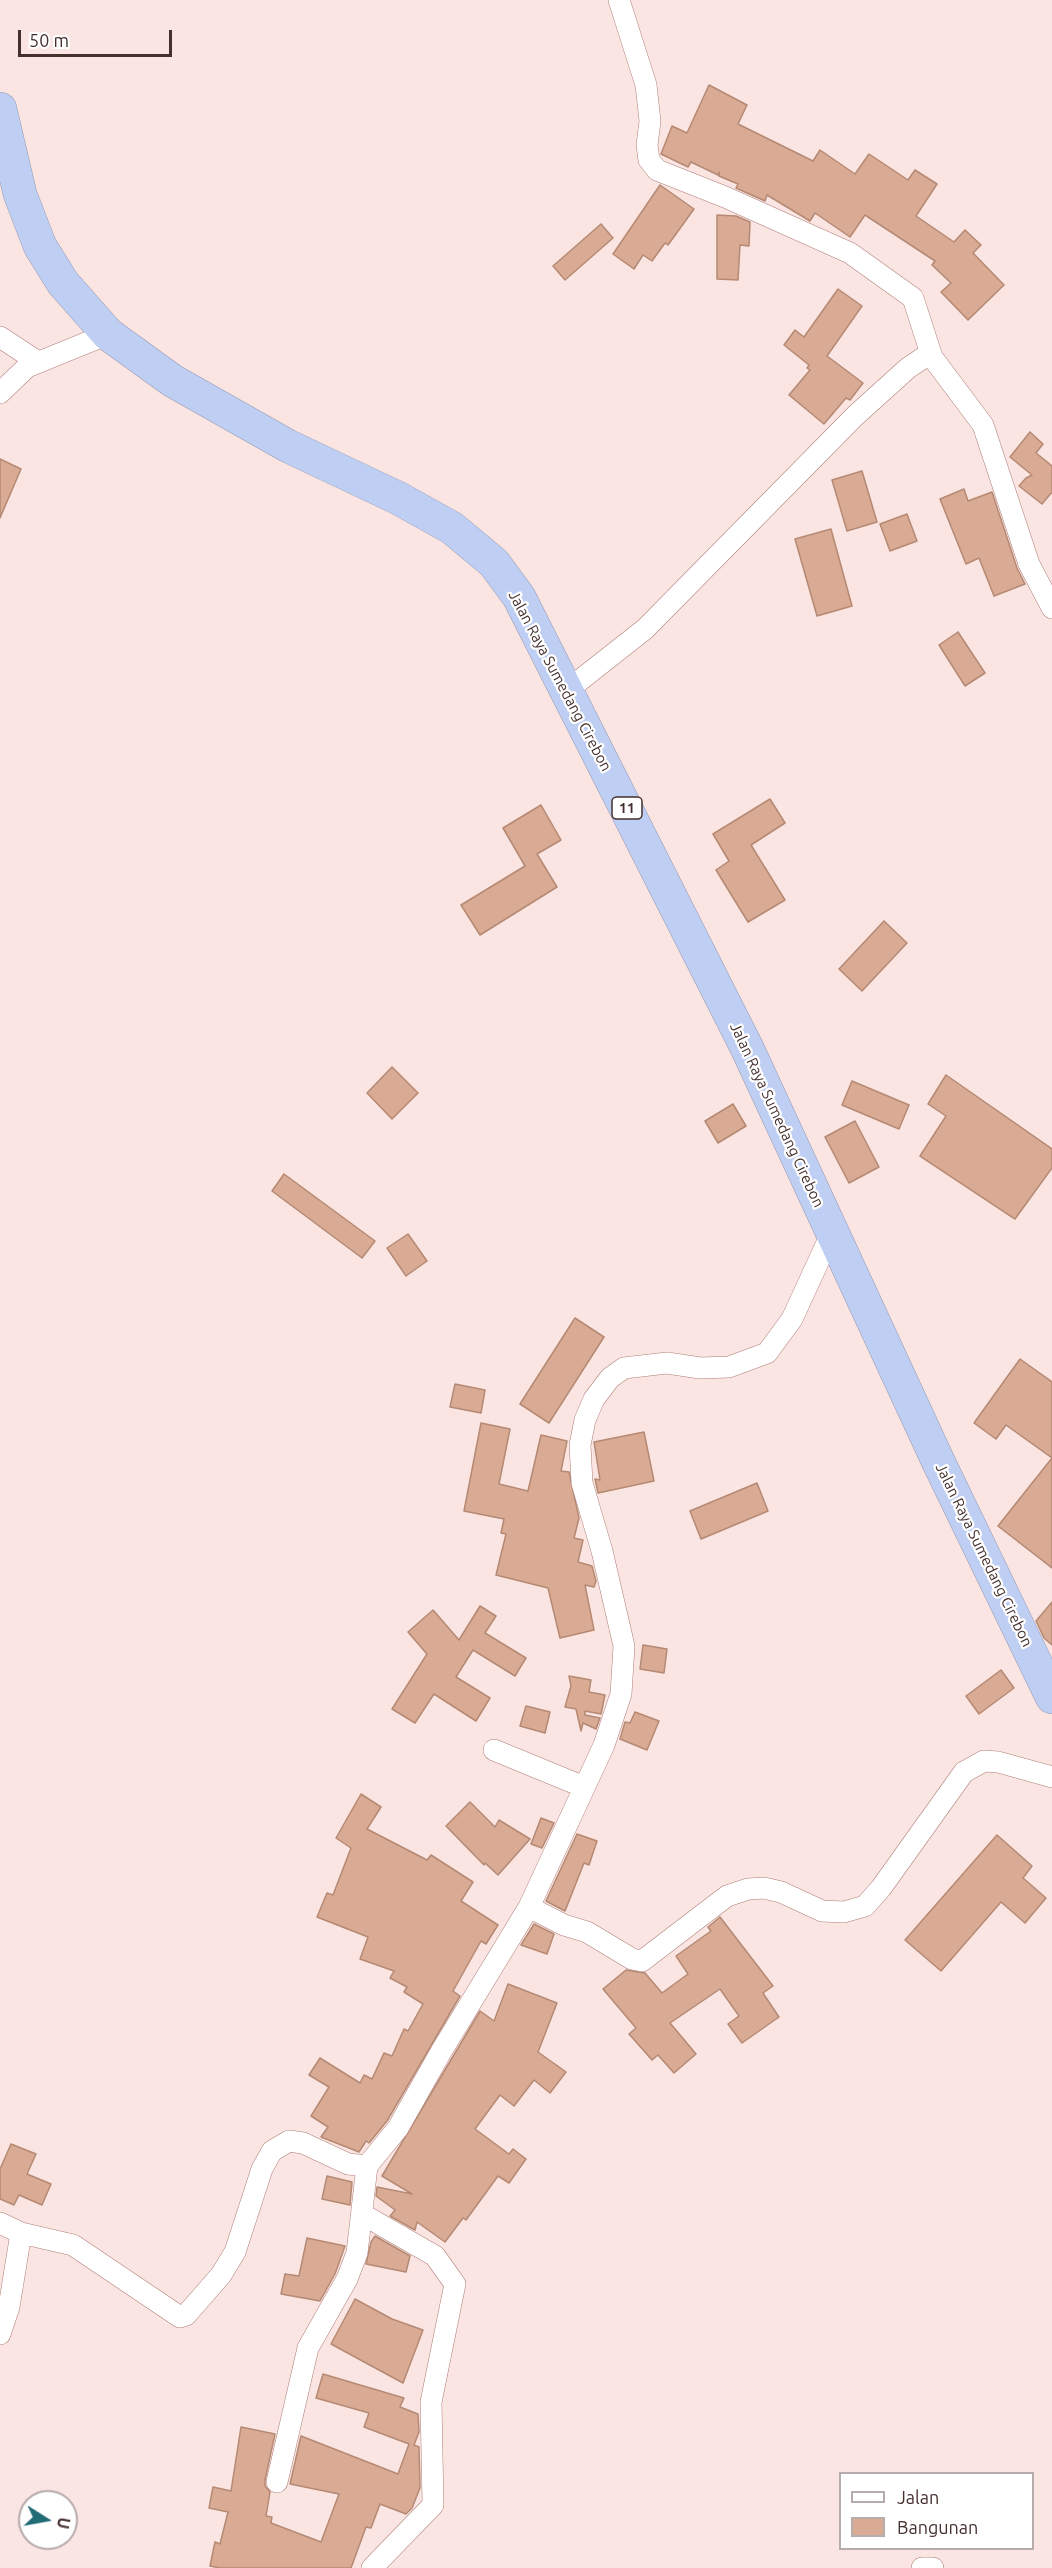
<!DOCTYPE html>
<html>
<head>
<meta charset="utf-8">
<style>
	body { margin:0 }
	#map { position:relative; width:1052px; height:2568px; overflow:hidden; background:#fbe5e2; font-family:Ubuntu,sans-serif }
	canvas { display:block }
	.legend { position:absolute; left:839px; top:2472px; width:195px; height:78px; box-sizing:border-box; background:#fff; border:2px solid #b5acab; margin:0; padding:8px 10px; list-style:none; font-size:18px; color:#45302e }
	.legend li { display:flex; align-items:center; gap:12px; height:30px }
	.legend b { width:30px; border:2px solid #b5acab }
	.north { position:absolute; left:18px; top:2490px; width:60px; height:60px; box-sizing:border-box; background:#fff; border:2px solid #b5acab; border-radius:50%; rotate:101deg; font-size:16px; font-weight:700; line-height:24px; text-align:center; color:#45302e }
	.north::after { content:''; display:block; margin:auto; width:21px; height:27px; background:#226c76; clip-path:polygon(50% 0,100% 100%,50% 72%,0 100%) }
	.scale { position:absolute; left:18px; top:30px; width:154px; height:27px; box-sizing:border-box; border:3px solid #45302e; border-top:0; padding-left:8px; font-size:18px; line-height:21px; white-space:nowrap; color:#45302e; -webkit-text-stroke:4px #fff; paint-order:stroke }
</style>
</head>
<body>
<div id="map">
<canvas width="1052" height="2568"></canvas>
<ul class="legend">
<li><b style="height:8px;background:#fff"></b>Jalan</li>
<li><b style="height:16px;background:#d9ab95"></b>Bangunan</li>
</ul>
<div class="north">U</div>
<div class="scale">50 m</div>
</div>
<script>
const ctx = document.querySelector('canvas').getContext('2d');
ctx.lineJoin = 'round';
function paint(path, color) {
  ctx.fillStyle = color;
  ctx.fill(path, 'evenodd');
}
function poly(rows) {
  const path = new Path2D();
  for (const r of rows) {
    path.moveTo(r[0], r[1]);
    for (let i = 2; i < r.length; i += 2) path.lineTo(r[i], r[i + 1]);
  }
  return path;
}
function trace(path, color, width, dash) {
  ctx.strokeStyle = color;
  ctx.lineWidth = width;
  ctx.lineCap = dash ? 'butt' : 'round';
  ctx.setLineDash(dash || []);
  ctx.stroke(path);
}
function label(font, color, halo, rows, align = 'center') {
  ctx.font = font + ' Ubuntu,sans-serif';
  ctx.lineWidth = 4.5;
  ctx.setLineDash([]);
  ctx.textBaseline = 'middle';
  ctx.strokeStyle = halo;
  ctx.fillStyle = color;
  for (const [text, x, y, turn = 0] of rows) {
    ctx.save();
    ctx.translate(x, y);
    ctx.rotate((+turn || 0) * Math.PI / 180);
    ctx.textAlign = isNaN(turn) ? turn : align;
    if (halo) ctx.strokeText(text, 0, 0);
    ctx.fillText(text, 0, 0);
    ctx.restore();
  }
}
const building = poly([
	[709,85,747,105,738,124,813,161,820,150,855,174,869,154,908,180,915,170,937,184,916,216,954,242,965,230,981,245,973,253,1004,285,968,320,941,292,951,283,932,265,935,261,865,215,850,237,815,213,810,221,767,195,765,201,736,188,738,184,719,176,719,172,718,175,691,162,688,167,661,154,672,126,687,133,709,85],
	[660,185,694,209,668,245,665,243,652,261,643,255,634,269,613,254,660,185],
	[717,215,736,216,750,222,749,246,740,245,738,280,717,279,717,215],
	[601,224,613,238,565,280,553,266,601,224],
	[838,289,862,306,827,356,863,383,850,400,846,398,824,424,789,395,810,370,807,368,809,365,784,345,795,330,804,337,838,289],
	[1030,432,1043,444,1036,453,1052,466,1052,492,1042,504,1019,486,1026,478,1032,475,1010,457,1030,432],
	[0,459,21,469,0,518,0,459],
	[862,471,877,522,847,531,832,480,862,471],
	[964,489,968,501,992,492,1017,568,1025,584,994,596,979,558,966,564,940,499,964,489],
	[907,514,917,541,890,551,880,524,907,514],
	[831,529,852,606,817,616,795,539,831,529],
	[958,632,985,673,965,686,939,645,958,632],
	[770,799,785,823,751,845,785,900,748,922,716,870,729,861,713,834,770,799],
	[541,805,561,840,537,854,557,887,480,935,461,905,525,866,503,828,541,805],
	[884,921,907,943,862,991,839,969,884,921],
	[392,1067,418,1093,392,1119,367,1093,392,1067],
	[946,1075,1052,1149,1052,1168,1015,1219,920,1156,946,1116,928,1104,946,1075],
	[852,1081,909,1105,899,1129,842,1105,852,1081],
	[733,1104,746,1126,718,1143,705,1121,733,1104],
	[855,1121,879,1167,849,1183,825,1137,855,1121],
	[284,1174,375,1241,362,1258,272,1191,284,1174],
	[408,1234,427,1261,406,1276,387,1248,408,1234],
	[575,1318,604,1337,549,1423,520,1404,575,1318],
	[1020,1359,1052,1382,1052,1568,998,1526,1052,1458,1006,1425,996,1439,974,1423,1020,1359],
	[455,1384,485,1390,481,1413,450,1407,455,1384],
	[481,1423,510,1429,499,1484,528,1491,541,1435,567,1441,561,1471,569,1472,579,1518,574,1538,583,1540,578,1562,592,1566,596,1581,594,1587,585,1585,594,1630,560,1638,548,1588,496,1575,506,1534,501,1533,504,1519,464,1511,481,1423],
	[644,1432,654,1481,598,1493,595,1479,600,1480,594,1442,644,1432],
	[757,1483,768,1511,701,1539,690,1511,757,1483],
	[1052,1602,1052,1645,1044,1638,1036,1621,1052,1602],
	[480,1606,496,1616,485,1633,526,1658,515,1676,473,1650,456,1677,490,1698,476,1721,434,1694,415,1723,392,1709,427,1654,408,1632,433,1610,459,1640,480,1606],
	[643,1645,667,1649,664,1673,640,1669,643,1645],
	[1001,1670,1014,1688,979,1714,966,1696,1001,1670],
	[569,1676,591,1680,589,1692,605,1695,601,1714,585,1711,585,1715,600,1718,596,1729,583,1723,581,1731,576,1709,565,1707,571,1686,569,1676],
	[526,1706,550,1712,545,1733,520,1726,526,1706],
	[635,1712,659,1721,647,1750,620,1739,625,1722,630,1723,635,1712],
	[361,1794,381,1807,367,1829,427,1860,431,1855,473,1882,461,1901,498,1925,486,1944,481,1941,453,1991,460,1996,387,2121,369,2143,366,2141,359,2152,321,2137,328,2127,311,2116,329,2087,309,2075,320,2058,360,2083,364,2075,372,2079,384,2053,392,2056,404,2029,408,2031,423,2004,404,1992,407,1987,390,1978,394,1971,360,1959,368,1937,317,1917,327,1893,333,1895,351,1848,336,1838,361,1794],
	[470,1802,495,1827,499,1820,530,1839,498,1875,485,1863,484,1865,446,1826,470,1802],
	[541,1818,554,1823,542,1848,531,1844,541,1818],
	[577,1834,597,1841,589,1865,584,1863,565,1911,546,1901,577,1834],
	[997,1835,1032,1866,1023,1878,1046,1898,1025,1923,1001,1902,941,1971,905,1940,997,1835],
	[720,1917,773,1986,763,1993,779,2017,742,2043,728,2024,739,2016,720,1989,670,2023,696,2054,674,2073,658,2055,652,2060,629,2034,636,2028,603,1989,626,1970,645,1973,662,1993,688,1974,676,1956,711,1931,708,1927,720,1917],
	[534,1924,554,1934,547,1954,521,1945,534,1924],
	[508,1984,557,2003,538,2052,566,2072,550,2093,534,2080,514,2106,500,2095,475,2129,509,2154,513,2149,526,2159,509,2183,498,2176,466,2220,463,2218,445,2242,417,2222,415,2230,390,2216,395,2210,376,2196,377,2187,412,2194,382,2176,480,2011,494,2021,508,1984],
	[11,2144,36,2154,27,2174,51,2184,42,2205,19,2195,14,2205,0,2199,0,2169,11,2144],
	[327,2176,352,2182,350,2205,322,2199,327,2176],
	[375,2236,410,2256,406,2272,366,2264,371,2242,375,2236],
	[307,2238,345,2246,335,2274,320,2301,281,2294,285,2274,299,2276,307,2238],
	[355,2299,392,2319,423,2330,403,2383,331,2344,355,2299],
	[323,2374,404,2398,400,2407,418,2414,419,2432,414,2445,419,2447,420,2488,412,2508,406,2514,380,2504,371,2528,366,2527,351,2568,220,2568,210,2566,215,2542,220,2544,228,2512,209,2508,213,2487,231,2491,241,2427,275,2434,265,2480,265,2486,270,2492,266,2516,272,2517,271,2523,321,2542,339,2494,290,2484,301,2436,398,2474,409,2444,364,2427,369,2413,316,2398,323,2374]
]);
paint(building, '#d9ab95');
trace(building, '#b58973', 1.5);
const street = poly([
	[619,0,646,85,650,121,647,145,649,160,657,170,725,197,850,253,913,298,932,357],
	[0,337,38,362],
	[0,393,27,367,108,334],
	[565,692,645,629,855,416,908,368,923,358,932,357,983,425,1029,564,1052,608],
	[494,1750,584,1787],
	[529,1907,564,1925,587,1932,632,1959,642,1961,727,1896,748,1889,764,1888,781,1892,822,1911,844,1912,865,1906,881,1888,964,1772,984,1761,998,1762,1052,1777],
	[362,2214,435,2256,455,2284,431,2402,433,2505,372,2568],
	[0,2223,21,2233,73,2245,180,2317,186,2315,221,2275,235,2252,262,2169,272,2151,289,2141,303,2143,348,2164,367,2166,398,2128,442,2050,529,1907,604,1745,621,1694,624,1646,602,1551,582,1483,580,1445,585,1420,594,1399,610,1378,624,1368,667,1363,700,1368,729,1367,767,1353,792,1319,832,1232],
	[0,2334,9,2307,21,2233],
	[277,2482,308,2348,347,2279,357,2253,367,2166],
	[922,2568,933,2568]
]);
const highway = poly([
	[0,109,20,194,40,246,63,283,108,334,173,381,288,446,398,498,452,528,494,563,519,597,747,1048,938,1461,1052,1697]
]);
trace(street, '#af7e77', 22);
trace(highway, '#9497af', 34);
trace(street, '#fff', 21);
trace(highway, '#bfcff4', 33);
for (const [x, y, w] of [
	[627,808,30]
]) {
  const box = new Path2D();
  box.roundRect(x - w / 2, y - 11, w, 22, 4.5);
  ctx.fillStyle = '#fff';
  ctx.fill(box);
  trace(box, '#45302e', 1.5);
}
label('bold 14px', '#45302e', null, [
	["11",627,808]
]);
label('15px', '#45302e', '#fff', [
	["Jalan Raya Sumedang Cirebon",560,681,62],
	["Jalan Raya Sumedang Cirebon",777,1115,65],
	["Jalan Raya Sumedang Cirebon",984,1555,64]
]);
</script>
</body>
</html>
